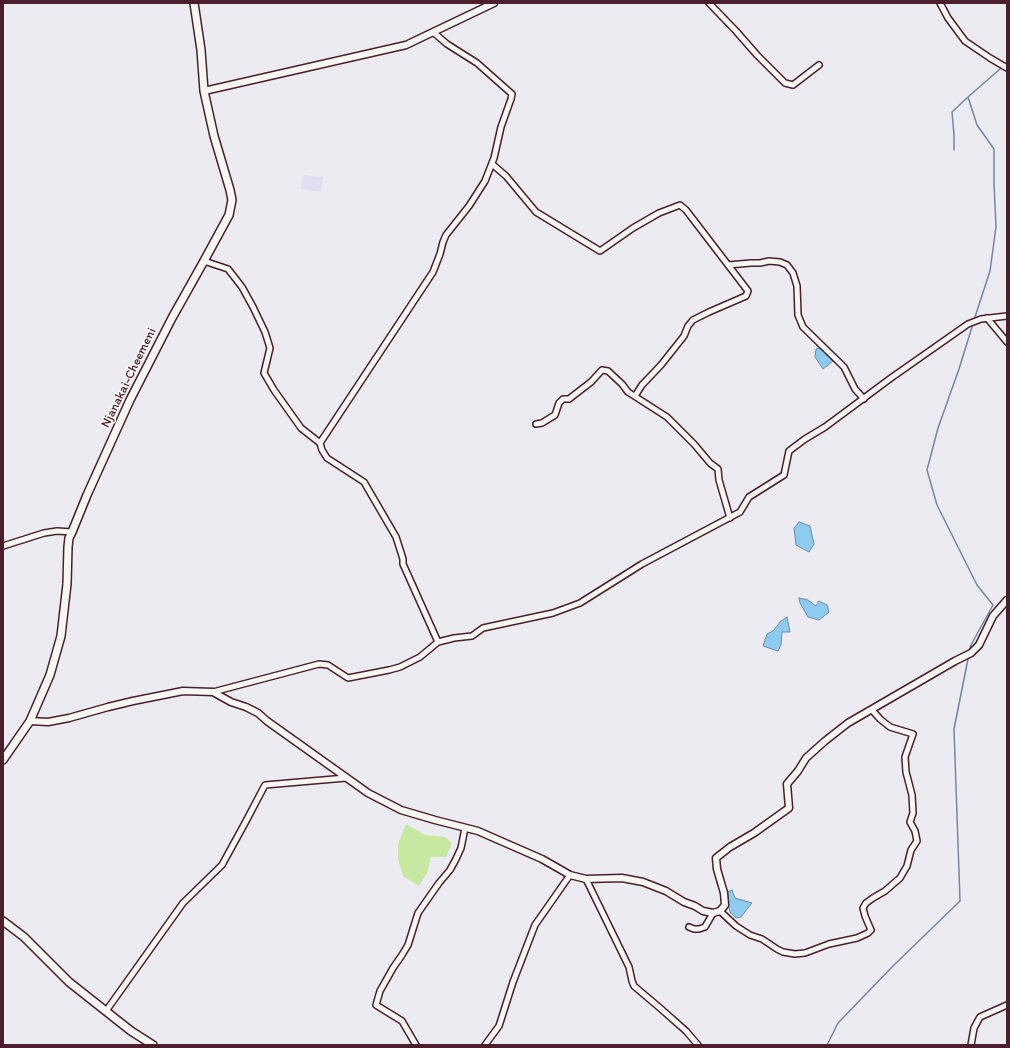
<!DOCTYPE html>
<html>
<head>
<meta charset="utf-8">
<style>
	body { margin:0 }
	#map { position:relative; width:1010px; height:1048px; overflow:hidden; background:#edebf2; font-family:Itim,sans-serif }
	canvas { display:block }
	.frame { position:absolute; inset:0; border:4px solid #4a1f2b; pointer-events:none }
</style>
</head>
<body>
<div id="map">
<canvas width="1010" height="1048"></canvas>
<div class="frame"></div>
</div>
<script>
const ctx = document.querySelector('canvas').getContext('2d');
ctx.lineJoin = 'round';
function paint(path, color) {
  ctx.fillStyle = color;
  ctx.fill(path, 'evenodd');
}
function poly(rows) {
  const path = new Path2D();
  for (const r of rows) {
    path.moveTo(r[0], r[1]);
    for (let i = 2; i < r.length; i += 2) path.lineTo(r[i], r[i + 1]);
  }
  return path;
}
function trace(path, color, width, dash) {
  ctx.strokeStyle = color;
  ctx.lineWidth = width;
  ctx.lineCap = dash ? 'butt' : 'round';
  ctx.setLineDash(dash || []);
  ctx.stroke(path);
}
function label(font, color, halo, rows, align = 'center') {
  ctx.font = font + ' Itim,sans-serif';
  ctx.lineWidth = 3;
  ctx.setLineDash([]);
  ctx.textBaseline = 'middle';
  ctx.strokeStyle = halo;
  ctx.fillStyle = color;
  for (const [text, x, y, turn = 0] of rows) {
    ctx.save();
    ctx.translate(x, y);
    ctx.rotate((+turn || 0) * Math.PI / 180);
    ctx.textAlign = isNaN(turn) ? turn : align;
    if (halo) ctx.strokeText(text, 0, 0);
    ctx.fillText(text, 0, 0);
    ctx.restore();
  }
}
paint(poly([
	[303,175,323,177,321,192,301,189]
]), '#e2def2');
paint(poly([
	[406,824,425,835,445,837,452,843,446,857,431,857,427,873,419,886,403,876,398,859,398,844]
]), '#c7e8a0');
const water = poly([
	[820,348,828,351,833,361,823,369,815,357,816,349,820,348],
	[799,522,810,526,814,544,809,552,796,545,794,528,799,522],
	[799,598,808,600,816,606,819,601,827,605,829,612,819,620,808,617,800,603,799,598],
	[787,617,790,632,782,632,781,645,778,651,763,646,767,634,773,631,781,621,787,617],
	[732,890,735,898,752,903,741,917,736,918,730,912,727,898,728,892,732,890]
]);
paint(water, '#8dccee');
trace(water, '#7287a0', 1);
trace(poly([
	[968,97,977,125,994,149,994,183,996,227,990,271,975,317],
	[954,150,954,135,952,112,968,97,1000,69],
	[970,649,971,645,993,605,977,585,937,505,927,470,938,428,959,369,972,327],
	[827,1045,838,1023,893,966,960,901,954,729,968,659]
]), '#7287a0', 1.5);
const minor = poly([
	[709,3,736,31,757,55,785,83,793,85,819,65],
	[940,3,948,18,965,41,990,58,1007,68],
	[492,164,506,176,536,212,600,251,633,228,659,213,680,205,686,210,748,291,746,296,709,312,693,320,688,326,684,336,661,365,642,385,635,396],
	[204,261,228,269,242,287,253,307,265,332,270,348,264,373,274,390,301,428,320,443,322,450,327,458,364,482,396,537,403,559,403,564,438,642],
	[728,265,751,263,760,263,769,261,780,262,787,265,793,273,797,286,798,315,803,327,844,367,855,389,864,399],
	[987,318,1007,342],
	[536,424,542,423,555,415,559,403,563,399,569,399,591,382,602,370,608,371,622,384,628,392,667,417,694,444,710,463,718,469,719,480,730,518],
	[320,443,433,272,440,254,443,242,446,235,469,206,485,181,494,158,501,127,511,99,512,94,477,63,447,44,433,32],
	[3,546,44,533,57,531,72,532],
	[213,692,319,664,328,665,348,678,389,670,400,667,420,657,438,642,454,638,472,636,483,628,553,613,580,603,642,564,740,512,749,497,784,475,789,451,805,439,825,427,891,378,968,324,981,319,1007,316],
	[586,879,629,967,632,981,634,986,660,1008,686,1031,698,1045],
	[720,911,736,926,750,935,762,939,777,949,783,952,795,954,805,953,829,944,857,938,868,933,871,930,865,916,863,908,866,903,873,898,885,891,900,878,907,866,911,850,917,841,915,831,910,822,913,813,912,795,906,772,905,757,913,734,890,727,880,719,872,710],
	[689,927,694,929,699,929,705,927,713,913],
	[106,1011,183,903,222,865,245,823,265,785,346,778],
	[416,1045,402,1021,376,1005,380,991,384,984,393,968,402,955,408,945,418,913,439,883,450,870,456,859,461,848,465,828],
	[485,1045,499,1026,513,982,535,925,570,875],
	[971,1045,974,1028,980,1017,1007,1005]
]);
const tertiary = poly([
	[204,91,406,45,494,3],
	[30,721,48,722,69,718,108,707,133,701,183,691,213,692,231,702,246,707,258,713,267,721,368,793,401,810,435,820,478,831,542,859,570,875,586,879,622,878,643,882,666,891,684,902,695,906,703,911,713,913,720,911,725,905,724,893,717,869,716,858,730,847,754,833,789,808,787,784,798,771,806,758,825,741,848,723,955,661,971,653,979,645,993,616,1007,600]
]);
const secondary = poly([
	[3,760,30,721,50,675,61,636,67,584,68,547,69,538,72,532,87,495,130,400,172,318,204,261,229,215,232,200,230,190,214,136,204,91,201,50,194,3],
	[3,921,24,937,69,982,131,1031,153,1045]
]);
trace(minor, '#4a1f2b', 8);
trace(tertiary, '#4a1f2b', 9);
trace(secondary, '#4a1f2b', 10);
trace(minor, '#f6f6f2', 5);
trace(tertiary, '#f6f6f2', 6);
trace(secondary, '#f6f6f2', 7);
label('13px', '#4a1f2b', '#f6f6f2', [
	["Njanakai-Cheemeni",129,378,-64]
]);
</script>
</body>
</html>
